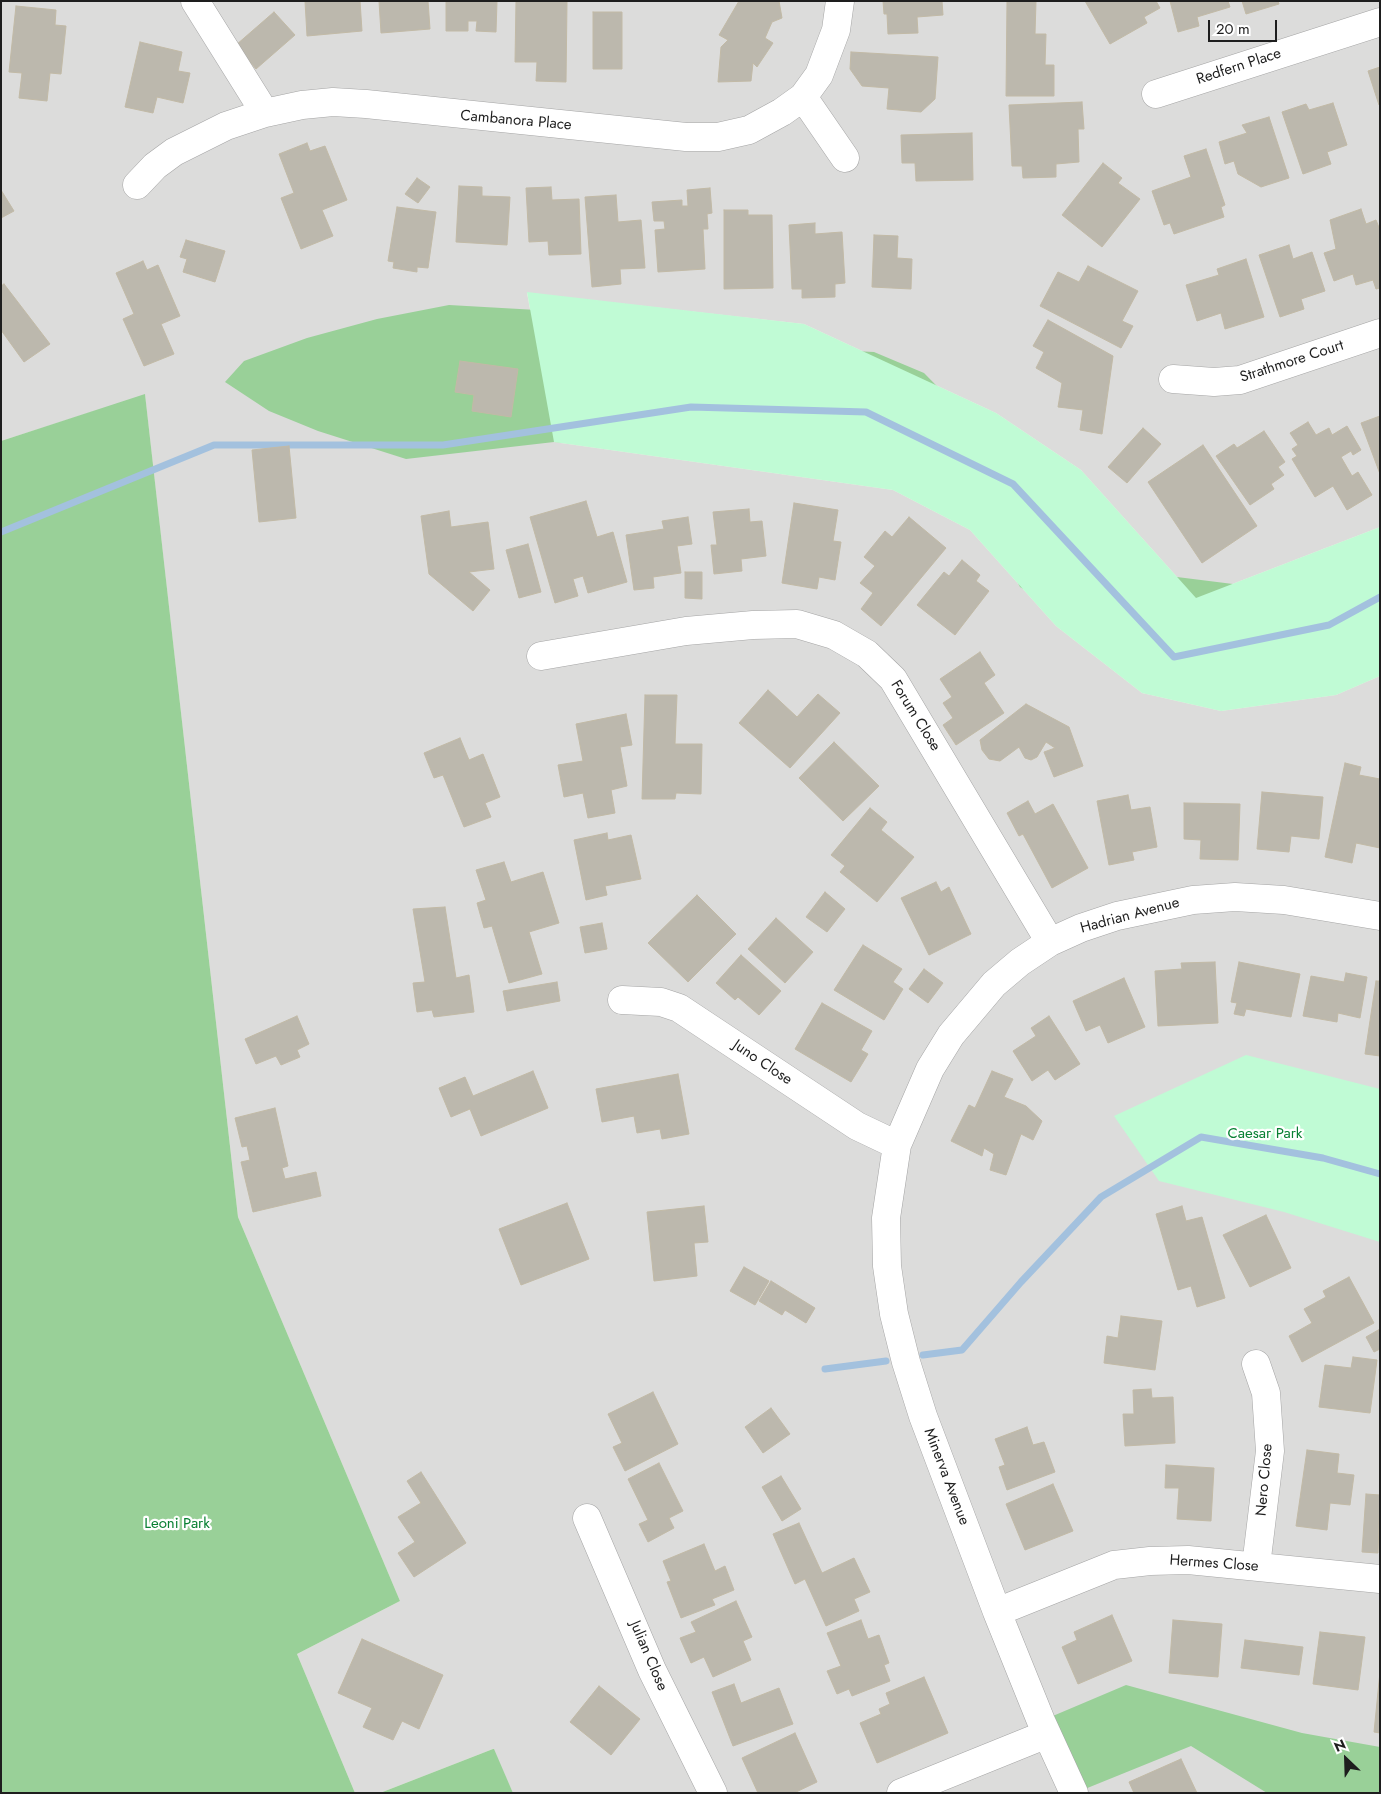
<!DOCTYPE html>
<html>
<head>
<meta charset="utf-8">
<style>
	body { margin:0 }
	#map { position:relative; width:1381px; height:1794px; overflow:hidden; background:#f0efe4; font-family:Jost,sans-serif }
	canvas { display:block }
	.frame { position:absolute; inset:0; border:2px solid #1e1e1e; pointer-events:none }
	.north { position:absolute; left:1321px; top:1734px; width:50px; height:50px; -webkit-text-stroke:4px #fff; paint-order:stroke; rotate:336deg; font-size:14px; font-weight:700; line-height:20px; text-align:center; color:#1e1e1e }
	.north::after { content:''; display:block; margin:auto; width:18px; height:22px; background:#1e1e1e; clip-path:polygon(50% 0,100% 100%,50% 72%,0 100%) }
	.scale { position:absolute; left:1208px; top:20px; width:69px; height:22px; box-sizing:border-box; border:2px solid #1e1e1e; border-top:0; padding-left:6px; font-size:15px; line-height:18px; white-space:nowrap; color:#1e1e1e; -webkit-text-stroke:4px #fff; paint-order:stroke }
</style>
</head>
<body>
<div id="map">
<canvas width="1381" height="1794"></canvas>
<div class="frame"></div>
<div class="north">N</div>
<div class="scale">20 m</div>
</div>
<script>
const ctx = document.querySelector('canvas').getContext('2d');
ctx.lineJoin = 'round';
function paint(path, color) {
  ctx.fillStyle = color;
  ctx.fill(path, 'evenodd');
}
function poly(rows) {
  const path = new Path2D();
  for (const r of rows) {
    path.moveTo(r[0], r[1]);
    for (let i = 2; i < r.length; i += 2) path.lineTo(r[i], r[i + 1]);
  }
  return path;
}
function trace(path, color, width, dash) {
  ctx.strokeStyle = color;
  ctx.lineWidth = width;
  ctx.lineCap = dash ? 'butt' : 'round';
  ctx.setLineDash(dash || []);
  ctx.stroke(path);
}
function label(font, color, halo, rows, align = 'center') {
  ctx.font = font + ' Jost,sans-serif';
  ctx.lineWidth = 4.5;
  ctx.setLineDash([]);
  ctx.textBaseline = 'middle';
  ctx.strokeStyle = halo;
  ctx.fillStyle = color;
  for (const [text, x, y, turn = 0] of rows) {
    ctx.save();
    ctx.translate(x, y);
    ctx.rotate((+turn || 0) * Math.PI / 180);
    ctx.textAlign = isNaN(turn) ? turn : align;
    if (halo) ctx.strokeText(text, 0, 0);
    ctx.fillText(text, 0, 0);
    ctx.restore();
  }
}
paint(poly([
	[1,1,1380,1,1380,527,1196,598,1081,470,996,413,804,324,527,293,554,442,893,490,970,530,1056,626,1142,693,1221,711,1336,695,1380,676,1380,1793,513,1793,493,1749,380,1793,355,1793,297,1654,400,1601,238,1217,145,395,1,441]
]), '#dcdcdb');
paint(poly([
	[449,305,537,310,754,346,874,352,924,373,989,439,1137,572,1257,587,1186,686,1020,587,985,520,879,465,688,454,554,442,406,459,318,431,269,411,225,382,244,361,307,338,377,319],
	[145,394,238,1217,400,1601,297,1654,355,1793,1,1793,1,441],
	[1126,1685,1302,1733,1380,1747,1380,1793,1267,1793,1191,1746,1075,1793,1041,1721],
	[494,1749,513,1793,380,1793,493,1749]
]), '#99d098');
paint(poly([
	[527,292,804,324,996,413,1081,470,1196,598,1380,527,1380,676,1336,695,1221,711,1142,693,1056,626,970,530,893,490,554,442],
	[1246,1055,1380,1089,1380,1242,1284,1212,1159,1181,1114,1116]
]), '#c0fbd5');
trace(poly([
	[1,532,214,445,443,445,691,407,866,412,1013,484,1174,657,1329,625,1380,597],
	[923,1355,962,1350,1021,1282,1101,1197,1201,1137,1323,1158,1380,1174],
	[825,1369,886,1361]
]), '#a3c1de', 7);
const building = poly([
	[305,1,360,1,362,31,307,36,305,1],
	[379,1,428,1,430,29,381,33,379,1],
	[446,1,497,1,496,32,476,31,477,21,468,21,468,31,446,31,446,1],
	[516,1,567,1,566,82,536,81,537,62,515,62,516,1],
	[739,1,779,1,782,18,772,22,765,38,773,43,757,67,753,63,751,81,718,82,721,47,728,40,719,35,739,1],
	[883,1,942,1,943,15,917,17,918,33,888,34,887,14,884,14,883,1],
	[1007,1,1036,1,1035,34,1046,34,1045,65,1054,65,1054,96,1006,96,1007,1],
	[1085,1,1156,1,1160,8,1144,17,1147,23,1110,44,1085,1],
	[1170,1,1228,1,1230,7,1197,17,1199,26,1178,32,1170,1],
	[1242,1,1278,1,1279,4,1246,14,1242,1],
	[16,6,56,10,55,25,66,26,61,74,50,73,47,101,19,98,22,73,9,72,16,6],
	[274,12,295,35,256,69,236,45,274,12],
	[593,12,622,12,622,69,593,69,593,12],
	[140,42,182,52,178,71,190,73,183,103,157,97,153,113,125,107,140,42],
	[851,52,938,57,935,99,921,112,887,109,889,88,862,86,850,69,851,52],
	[1380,67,1380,105,1379,105,1368,71,1380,67],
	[1082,102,1084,129,1078,129,1079,162,1056,164,1056,177,1023,178,1022,166,1012,166,1009,105,1082,102],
	[1333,103,1347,145,1327,152,1331,164,1303,174,1282,112,1306,104,1309,110,1333,103],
	[1269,117,1289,178,1261,187,1238,174,1234,161,1225,164,1219,142,1247,133,1242,125,1269,117],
	[972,133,973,180,916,181,915,163,902,163,901,135,972,133],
	[307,143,310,151,325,146,347,200,322,210,333,236,301,249,281,198,294,193,279,154,307,143],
	[1206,149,1225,205,1221,207,1224,217,1174,234,1170,223,1164,225,1152,191,1191,177,1184,156,1206,149],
	[1103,163,1122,178,1118,183,1140,199,1102,247,1062,215,1103,163],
	[417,178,430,187,418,203,405,194,417,178],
	[459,186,482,187,482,196,510,197,507,245,456,242,459,186],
	[551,187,552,200,579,199,581,254,549,255,548,241,529,242,526,188,551,187],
	[710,188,712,213,707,214,708,229,703,229,705,269,658,272,655,230,665,229,664,221,654,221,652,202,682,200,682,206,688,206,687,190,710,188],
	[1,190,14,211,1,218,1,190],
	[616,195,618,222,641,220,645,268,620,269,621,284,592,287,585,197,616,195],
	[397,207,436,212,428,268,417,267,417,272,393,268,394,262,388,261,397,207],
	[1361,209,1366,224,1376,220,1380,230,1380,288,1376,289,1373,280,1356,285,1353,274,1334,281,1324,253,1336,249,1330,220,1361,209],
	[724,210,748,210,748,215,772,215,773,288,724,289,724,210],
	[815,223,815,234,842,232,845,283,835,284,835,297,802,298,802,289,792,289,789,225,815,223],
	[874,235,898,236,897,258,912,259,911,289,872,287,874,235],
	[186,240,225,251,215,282,183,272,187,259,180,257,186,240],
	[1289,245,1293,259,1312,252,1325,291,1301,299,1304,309,1280,317,1259,255,1289,245],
	[1246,259,1264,317,1225,329,1221,313,1197,321,1186,285,1219,275,1217,269,1246,259],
	[143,261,147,270,158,265,180,316,161,324,174,354,144,366,123,319,134,314,116,273,143,261],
	[1088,266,1138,291,1122,321,1133,326,1121,348,1040,306,1058,272,1079,282,1088,266],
	[4,284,50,344,24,362,1,330,1,286,4,284],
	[1048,320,1113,356,1102,434,1080,430,1083,410,1058,407,1062,383,1036,368,1044,352,1033,346,1048,320],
	[460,361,518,369,511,417,472,411,474,395,455,392,460,361],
	[1380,416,1380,474,1361,423,1380,416],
	[1308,422,1316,435,1329,428,1332,435,1347,426,1361,450,1353,455,1351,451,1341,457,1352,476,1358,472,1372,495,1347,510,1333,486,1315,497,1292,459,1297,456,1292,449,1298,445,1290,433,1308,422],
	[1143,428,1161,444,1127,483,1108,467,1143,428],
	[1264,431,1285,462,1278,467,1284,475,1271,484,1274,489,1250,505,1216,456,1234,444,1237,448,1264,431],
	[1203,445,1257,526,1202,563,1148,482,1203,445],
	[289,446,296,518,259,522,252,450,289,446],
	[586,501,597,537,613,532,627,582,588,593,583,576,573,579,578,596,555,603,530,517,586,501],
	[794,503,838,510,833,541,841,542,835,580,819,577,817,589,782,583,794,503],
	[749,509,750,522,762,521,766,556,741,559,742,571,714,574,711,545,717,545,713,512,749,509],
	[449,511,451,527,488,522,494,569,469,572,490,590,473,611,429,574,421,516,449,511],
	[688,517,692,544,677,546,681,573,653,577,654,588,634,590,626,535,664,529,662,521,688,517],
	[909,517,946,548,881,626,861,609,873,593,860,583,875,566,864,557,885,531,892,537,909,517],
	[528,544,541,592,519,598,506,550,528,544],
	[962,560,980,575,976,581,989,591,955,635,917,605,944,572,949,576,962,560],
	[685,572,702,572,702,599,685,598,685,572],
	[980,652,995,675,984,683,1004,713,956,745,943,725,953,718,943,703,952,697,940,679,980,652],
	[768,690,797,717,818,694,840,713,790,768,739,723,768,690],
	[645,695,677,695,675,744,702,744,701,794,676,793,675,799,642,799,645,695],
	[1026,704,1069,727,1083,766,1054,777,1044,752,1055,748,1046,742,1037,757,1031,760,1025,758,1019,747,1000,761,989,759,982,750,980,740,1026,704],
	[626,714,632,745,620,747,627,786,611,790,615,813,588,818,583,793,564,797,558,765,583,761,576,724,626,714],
	[460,738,469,760,483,754,500,797,485,803,491,817,464,827,443,775,434,778,424,753,460,738],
	[834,742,879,786,843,821,799,778,834,742],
	[1345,763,1361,767,1359,775,1380,779,1380,848,1356,843,1352,863,1325,857,1345,763],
	[1262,792,1323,797,1319,839,1291,836,1289,852,1257,849,1262,792],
	[1128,795,1131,810,1150,807,1157,847,1132,852,1134,860,1109,865,1097,801,1128,795],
	[1028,801,1035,814,1053,804,1088,868,1052,888,1023,834,1019,836,1007,813,1028,801],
	[1184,803,1240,804,1238,860,1200,859,1201,840,1184,839,1184,803],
	[870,808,887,822,881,830,914,857,877,902,840,872,845,866,831,855,870,808],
	[607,833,608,840,631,835,641,879,605,886,607,895,586,900,574,840,607,833],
	[504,862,511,882,543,872,559,923,529,932,542,974,509,983,492,926,484,928,477,903,486,900,476,870,504,862],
	[936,882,941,892,949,887,971,934,929,955,901,898,936,882],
	[825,892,845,909,827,932,806,917,825,892],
	[697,895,736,934,688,982,648,943,697,895],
	[445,907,456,978,469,975,474,1012,434,1017,432,1010,417,1012,413,983,425,982,413,909,445,907],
	[776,918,813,952,785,983,748,949,776,918],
	[602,923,607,949,585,953,580,927,602,923],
	[863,945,902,969,893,982,903,989,884,1020,834,990,863,945],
	[741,955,781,991,759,1015,738,997,735,1000,716,983,741,955],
	[1215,962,1218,1023,1158,1026,1155,971,1182,969,1181,963,1215,962],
	[1239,962,1300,974,1291,1017,1246,1009,1244,1016,1234,1014,1237,1003,1231,1002,1239,962],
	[924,969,943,983,928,1003,909,989,924,969],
	[1346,973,1367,977,1360,1018,1338,1013,1337,1022,1303,1016,1311,976,1344,982,1346,973],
	[1124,978,1145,1027,1108,1043,1100,1025,1086,1031,1073,1001,1124,978],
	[1376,981,1380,981,1380,1056,1365,1054,1376,981],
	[557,982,560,1001,507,1011,503,991,557,982],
	[822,1003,872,1031,861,1050,868,1054,851,1082,795,1049,822,1003],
	[297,1016,309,1044,297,1050,300,1057,281,1065,276,1056,256,1064,245,1039,297,1016],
	[1049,1016,1080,1064,1055,1080,1048,1070,1032,1081,1013,1051,1036,1036,1031,1028,1049,1016],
	[533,1071,548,1108,481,1136,470,1109,451,1117,439,1088,465,1077,473,1096,533,1071],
	[992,1071,1013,1079,1004,1097,1026,1106,1042,1121,1033,1140,1021,1134,1006,1175,990,1170,994,1154,984,1148,982,1156,951,1141,969,1105,975,1108,992,1071],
	[678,1074,689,1134,662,1139,660,1129,637,1133,634,1116,602,1122,596,1089,678,1074],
	[275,1108,288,1166,282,1168,285,1179,316,1172,321,1196,253,1212,241,1162,250,1160,247,1146,242,1147,235,1118,275,1108],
	[567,1203,589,1259,521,1285,499,1229,567,1203],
	[704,1206,708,1242,694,1243,697,1276,654,1281,647,1212,704,1206],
	[1182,1206,1186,1221,1202,1217,1225,1298,1197,1307,1191,1286,1178,1290,1156,1214,1182,1206],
	[1266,1215,1291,1268,1250,1287,1223,1235,1266,1215],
	[744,1267,769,1281,755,1305,730,1291,744,1267],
	[1349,1277,1374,1323,1302,1362,1289,1336,1312,1323,1304,1309,1326,1297,1323,1291,1349,1277],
	[771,1281,815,1308,806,1323,785,1310,782,1315,759,1301,771,1281],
	[1121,1316,1162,1321,1155,1370,1104,1363,1107,1336,1118,1338,1121,1316],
	[1380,1329,1380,1349,1374,1352,1366,1337,1380,1329],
	[1353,1357,1377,1360,1370,1413,1319,1407,1325,1365,1351,1368,1353,1357],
	[1151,1389,1152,1398,1173,1397,1175,1443,1125,1446,1123,1414,1134,1414,1133,1390,1151,1389],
	[653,1392,678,1444,625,1471,613,1447,622,1443,608,1414,653,1392],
	[771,1408,790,1434,763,1453,745,1427,771,1408],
	[1027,1427,1033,1445,1044,1442,1055,1472,1007,1490,999,1467,1005,1465,995,1439,1027,1427],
	[1307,1450,1339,1454,1337,1473,1354,1475,1350,1505,1330,1503,1327,1530,1296,1526,1307,1450],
	[659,1463,683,1511,669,1518,674,1528,648,1542,639,1524,648,1520,628,1479,659,1463],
	[1166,1465,1214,1468,1211,1521,1177,1519,1179,1488,1165,1488,1166,1465],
	[421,1472,466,1543,414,1577,398,1553,415,1542,398,1517,421,1503,407,1481,421,1472],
	[781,1476,801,1509,782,1521,762,1487,781,1476],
	[1053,1484,1073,1531,1025,1550,1006,1504,1053,1484],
	[1366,1494,1380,1495,1378,1553,1362,1552,1366,1494],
	[799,1523,822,1573,854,1558,870,1592,854,1599,859,1611,826,1626,805,1579,795,1584,773,1534,799,1523],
	[704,1544,715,1571,725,1566,734,1590,712,1599,715,1605,681,1618,667,1582,671,1581,663,1561,704,1544],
	[736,1601,752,1637,743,1641,751,1660,713,1677,704,1657,691,1663,680,1638,696,1632,691,1622,736,1601],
	[1112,1615,1132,1661,1078,1684,1062,1647,1077,1640,1074,1632,1112,1615],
	[861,1620,868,1639,879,1635,889,1663,884,1665,890,1681,852,1696,849,1689,837,1694,827,1671,841,1666,827,1633,861,1620],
	[1173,1620,1222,1624,1218,1677,1169,1673,1173,1620],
	[1320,1632,1365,1637,1358,1690,1313,1684,1320,1632],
	[362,1639,443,1675,419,1729,402,1721,393,1740,363,1727,372,1708,338,1693,362,1639],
	[1245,1640,1303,1647,1299,1675,1241,1668,1245,1640],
	[1380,1672,1380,1733,1374,1732,1380,1672],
	[924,1677,948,1733,877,1763,860,1723,881,1714,879,1709,890,1704,886,1693,924,1677],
	[734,1684,741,1703,779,1688,793,1724,733,1746,712,1692,734,1684],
	[599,1686,640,1719,611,1755,570,1722,599,1686],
	[795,1733,817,1782,794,1793,758,1793,742,1758,795,1733],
	[1181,1759,1197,1793,1134,1793,1129,1782,1181,1759]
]);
paint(building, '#bcb8ad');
trace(building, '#c2baa6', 1);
const minor = poly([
	[195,1,265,113],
	[1156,94,1380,22],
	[803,97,845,158],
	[137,185,155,166,174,152,226,126,265,113,302,105,333,102,366,104,686,137,718,137,749,130,782,112,803,97,819,75,836,30,840,1],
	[1173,379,1214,382,1240,380,1380,333],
	[541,656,686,631,753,625,797,624,834,635,867,654,893,679,1050,942],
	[622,1000,661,1002,679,1008,857,1126,897,1145],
	[587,1518,652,1670,713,1793],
	[1256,1566,1270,1451,1266,1393,1256,1364],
	[997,1612,1114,1565,1150,1561,1188,1560,1380,1579],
	[901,1793,1047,1734],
	[1074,1793,1041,1721,997,1612,923,1416,906,1362,894,1314,887,1266,886,1218,897,1145,930,1069,951,1035,994,984,1020,962,1050,942,1081,928,1117,916,1193,900,1235,897,1284,900,1380,916]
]);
trace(minor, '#a5a5a5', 29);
trace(minor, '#fff', 28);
label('15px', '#1e1e1e', '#fff', [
	["Redfern Place",1239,67,-18],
	["Cambanora Place",516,121,5],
	["Strathmore Court",1292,362,-18],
	["Forum Close",915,716,58],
	["Hadrian Avenue",1130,916,-15],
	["Juno Close",762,1063,34],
	["Minerva Avenue",946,1477,69],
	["Nero Close",1265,1480,-85],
	["Hermes Close",1214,1564,4],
	["Julian Close",648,1656,67]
]);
label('15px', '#098033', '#fff', [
	["Caesar Park",1265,1134],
	["Leoni Park",177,1524]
]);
</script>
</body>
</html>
